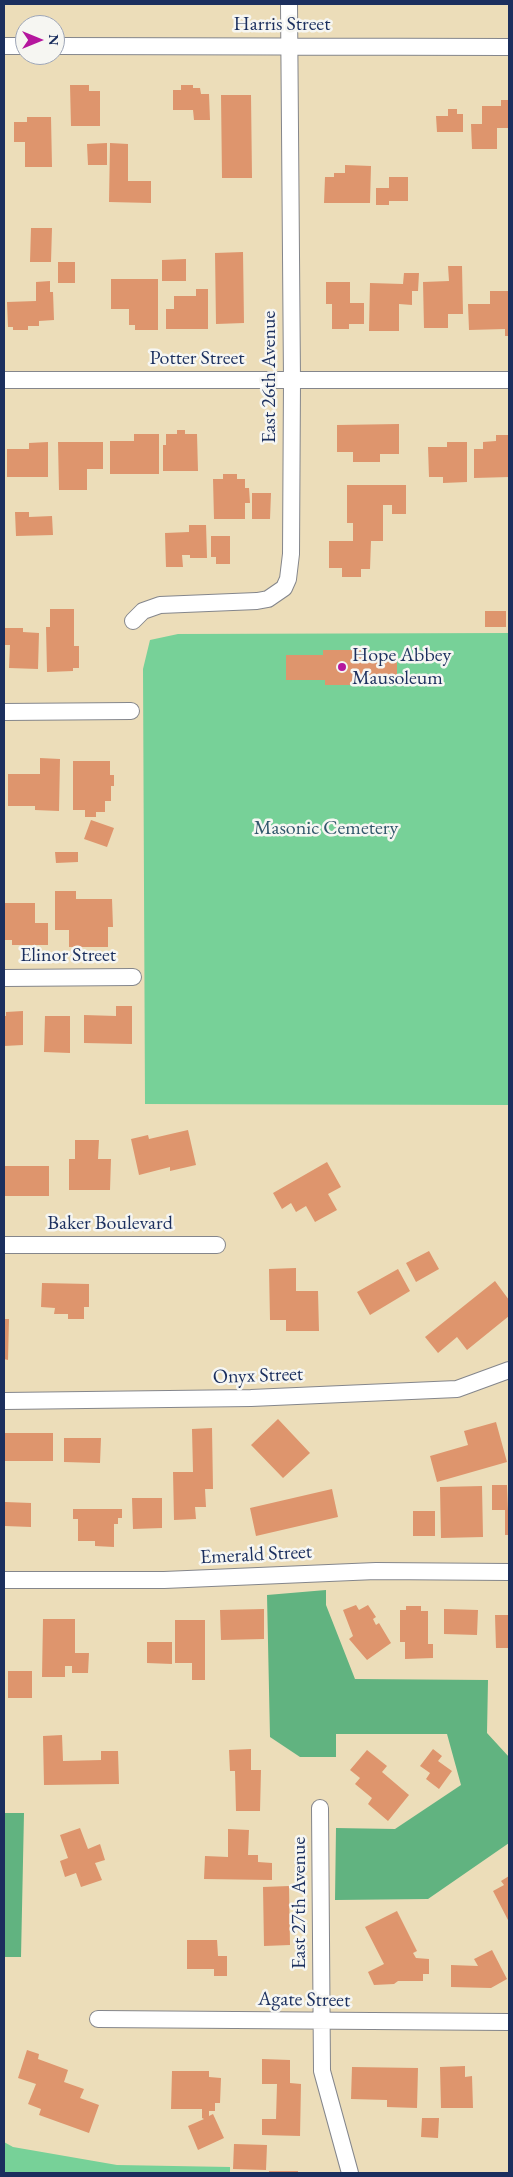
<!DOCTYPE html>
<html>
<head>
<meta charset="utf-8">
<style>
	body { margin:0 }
	#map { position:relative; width:513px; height:2177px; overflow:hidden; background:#ecddb9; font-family:"EB Garamond",serif }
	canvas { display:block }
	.frame { position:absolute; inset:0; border:5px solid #1b2f5e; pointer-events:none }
	.north { position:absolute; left:15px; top:15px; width:50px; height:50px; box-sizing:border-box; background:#f6f6f2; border:1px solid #9ea6b7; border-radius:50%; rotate:90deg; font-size:14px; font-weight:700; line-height:20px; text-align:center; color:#1b2f5e }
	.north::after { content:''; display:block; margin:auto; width:18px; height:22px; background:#b5179e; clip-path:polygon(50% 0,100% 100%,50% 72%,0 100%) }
</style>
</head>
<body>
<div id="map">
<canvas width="513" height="2177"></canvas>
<div class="frame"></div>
<div class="north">N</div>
</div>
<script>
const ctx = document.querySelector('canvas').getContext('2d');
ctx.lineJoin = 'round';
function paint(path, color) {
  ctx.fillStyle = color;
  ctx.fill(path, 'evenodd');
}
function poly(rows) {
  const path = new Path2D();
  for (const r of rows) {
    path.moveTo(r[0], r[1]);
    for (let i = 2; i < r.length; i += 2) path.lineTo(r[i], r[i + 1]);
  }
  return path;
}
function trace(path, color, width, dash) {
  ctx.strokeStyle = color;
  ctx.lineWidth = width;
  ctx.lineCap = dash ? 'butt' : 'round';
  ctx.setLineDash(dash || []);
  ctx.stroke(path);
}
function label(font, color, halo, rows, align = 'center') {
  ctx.font = font + ' "EB Garamond",serif';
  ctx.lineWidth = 5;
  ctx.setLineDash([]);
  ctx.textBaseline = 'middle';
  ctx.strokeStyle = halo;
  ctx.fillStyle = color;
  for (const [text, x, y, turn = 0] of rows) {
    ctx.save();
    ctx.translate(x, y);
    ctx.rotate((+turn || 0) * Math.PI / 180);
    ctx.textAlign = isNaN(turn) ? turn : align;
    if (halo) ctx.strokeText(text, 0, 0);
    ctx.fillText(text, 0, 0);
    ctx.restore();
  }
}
paint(poly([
	[509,633,509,1105,145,1104,143,669,150,640,178,634],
	[4,2142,13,2147,117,2165,230,2167,230,2173,4,2173]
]), '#77d198');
paint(poly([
	[326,1590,326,1605,355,1679,488,1680,487,1733,509,1757,509,1843,428,1899,335,1900,336,1828,395,1829,461,1785,447,1734,336,1734,336,1757,300,1757,270,1737,267,1595],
	[4,1813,24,1813,21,1957,4,1957]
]), '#61b380');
paint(poly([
	[70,85,89,85,89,91,100,91,100,126,71,126],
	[181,85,193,85,193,88,200,88,201,94,209,94,210,120,194,120,193,110,173,110,173,90,181,90],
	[221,95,251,95,252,178,222,178],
	[501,100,509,100,509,128,497,128,497,149,472,149,471,124,482,124,482,106,501,106],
	[448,109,457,109,457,114,463,114,463,132,437,132,436,116,448,116],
	[27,117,51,117,52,167,25,167,25,142,14,142,14,122,27,122],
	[107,143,107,165,88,165,87,144],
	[110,143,128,144,128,181,151,181,151,203,109,202],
	[345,165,371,166,370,203,324,203,325,177,334,177,334,173,345,173],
	[389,177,408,177,408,201,389,201,389,205,376,205,376,188,389,188],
	[31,228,52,228,51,262,30,262],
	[243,252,244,323,216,324,215,253],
	[186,259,186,281,162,281,162,260],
	[58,262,75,262,75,283,58,283],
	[448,266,462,266,463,314,448,314,448,328,424,328,423,282,449,281],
	[404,273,419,273,418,291,412,291,412,305,399,304,399,331,369,331,370,283,403,284],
	[111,279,158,279,158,330,135,330,135,325,129,325,129,309,111,309],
	[50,281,50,292,53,292,54,320,39,321,39,326,28,326,28,330,13,330,13,327,8,327,7,302,36,301,36,282],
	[326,282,350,282,350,303,364,303,364,324,349,324,349,329,332,329,332,304,326,304],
	[196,289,208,289,208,329,166,329,166,309,174,309,174,296,196,296],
	[490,291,509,291,509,336,505,336,505,329,469,330,468,304,490,304],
	[399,424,399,454,380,454,380,462,353,462,353,452,337,452,337,425],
	[177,430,185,430,185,434,197,434,198,471,163,471,163,445,166,445,166,434,177,434],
	[134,434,159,434,159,474,110,474,110,441,134,441],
	[496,435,509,435,509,477,474,478,474,449,483,449,483,442,496,441],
	[48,442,48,477,7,477,7,449,29,449,29,443],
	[58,442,103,442,103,469,87,469,87,490,59,490],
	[447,442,467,442,467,482,443,483,443,477,429,477,428,447,447,447],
	[223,474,237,474,237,479,245,479,245,488,249,488,250,503,245,503,245,519,214,519,213,479,223,479],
	[347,485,406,485,406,514,392,514,392,505,383,505,383,541,371,541,370,569,361,569,361,577,342,577,342,568,329,568,329,541,353,541,353,523,347,523],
	[252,493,271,493,270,519,252,519],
	[15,512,29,512,29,517,52,516,53,535,16,536],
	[189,525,206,525,207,558,190,558,190,555,182,555,183,567,166,567,165,533,189,532],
	[211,536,230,536,230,564,216,564,216,557,211,557],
	[50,609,74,609,74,646,79,646,79,668,73,668,73,671,47,672,46,627,50,627],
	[485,611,506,611,506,627,485,627],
	[5,628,23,628,23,632,39,633,38,669,9,668,10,645,5,645],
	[323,650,361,650,361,654,397,654,397,680,359,680,359,685,325,685,325,680,286,680,286,655,323,655],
	[40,758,60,759,59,811,35,810,35,806,8,806,8,774,40,774],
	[73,761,110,761,110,775,114,775,114,786,111,786,111,801,105,801,105,812,96,812,96,817,85,817,85,810,73,810],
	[91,820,114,828,107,847,84,839],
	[55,852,78,852,78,862,56,863],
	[55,891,76,891,76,899,112,899,113,927,108,927,108,947,69,947,69,930,55,930],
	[4,903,35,903,35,923,48,923,48,945,12,945,12,940,4,940],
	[116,1006,132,1006,132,1044,84,1043,84,1015,116,1016],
	[23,1011,23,1045,4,1046,4,1016,6,1016,6,1012],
	[45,1016,70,1016,70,1053,44,1052],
	[188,1130,196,1165,170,1171,170,1167,139,1175,131,1139,148,1135,149,1139],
	[75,1140,99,1140,98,1159,111,1159,110,1190,69,1190,69,1159,75,1159],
	[327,1162,341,1187,328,1194,337,1210,315,1222,306,1206,296,1212,291,1203,282,1209,273,1193],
	[4,1166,49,1166,49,1196,4,1196],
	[429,1251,439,1269,416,1282,406,1263],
	[296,1268,296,1291,318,1291,319,1331,286,1331,286,1320,270,1320,269,1269],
	[398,1269,410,1291,370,1315,357,1292],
	[495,1281,509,1300,509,1316,467,1350,457,1337,438,1353,425,1337],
	[42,1283,89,1284,89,1307,84,1307,84,1319,68,1319,68,1314,54,1314,55,1308,41,1307],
	[4,1319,9,1319,8,1360,4,1359],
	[278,1419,310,1453,283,1478,251,1445],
	[496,1422,507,1462,437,1482,430,1456,468,1445,464,1431],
	[212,1428,213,1489,205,1489,206,1507,195,1507,196,1519,174,1520,173,1472,193,1472,192,1429],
	[4,1433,53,1433,53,1461,4,1461],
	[64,1438,101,1438,100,1463,64,1462],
	[492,1485,507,1485,509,1535,505,1535,505,1510,492,1510],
	[482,1486,483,1537,441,1538,440,1487],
	[332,1489,338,1517,256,1536,250,1508],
	[132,1498,162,1498,162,1528,133,1529],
	[5,1502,31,1503,31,1527,5,1526],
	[73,1509,122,1509,122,1518,118,1518,118,1524,114,1524,114,1547,95,1546,95,1541,78,1541,78,1519,73,1519],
	[413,1511,435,1511,435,1536,413,1536],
	[356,1605,359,1610,368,1605,376,1617,373,1619,376,1625,379,1623,391,1643,367,1660,349,1639,353,1636,343,1610],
	[406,1606,421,1606,421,1611,428,1611,428,1644,433,1644,433,1658,405,1659,405,1642,400,1642,400,1610,406,1610],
	[264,1609,264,1639,221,1640,220,1610],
	[444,1609,478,1610,477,1635,444,1634],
	[495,1615,509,1615,509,1648,496,1648],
	[43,1619,75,1619,75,1653,89,1653,88,1673,72,1673,72,1666,65,1666,65,1677,42,1677],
	[175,1620,205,1620,205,1680,192,1680,192,1663,175,1663],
	[147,1642,172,1642,172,1664,147,1663],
	[8,1671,32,1671,32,1698,8,1698],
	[62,1735,63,1761,101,1760,101,1751,118,1751,119,1784,44,1785,43,1736],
	[251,1749,251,1770,261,1770,260,1811,236,1811,235,1771,230,1771,229,1750],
	[433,1749,442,1756,438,1761,452,1771,439,1789,426,1779,430,1773,420,1766],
	[367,1750,387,1766,382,1772,409,1795,388,1821,368,1804,372,1798,355,1784,360,1778,350,1770],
	[80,1828,88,1849,100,1844,105,1860,95,1863,102,1880,81,1887,76,1873,65,1877,60,1861,68,1858,60,1835],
	[228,1829,249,1830,248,1855,258,1855,258,1862,272,1863,272,1880,204,1879,205,1856,228,1857],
	[509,1876,509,1922,493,1891,504,1885,501,1881],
	[289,1886,290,1945,264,1946,263,1887],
	[397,1911,417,1951,413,1953,416,1958,429,1959,429,1974,423,1974,423,1981,398,1981,394,1984,374,1985,368,1972,384,1964,365,1927],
	[187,1940,217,1940,218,1956,227,1956,227,1976,214,1976,214,1969,187,1969],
	[492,1950,507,1979,491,1988,451,1987,451,1965,478,1966,474,1959],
	[27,2050,39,2054,38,2059,68,2070,64,2082,84,2089,80,2098,99,2105,89,2133,39,2115,41,2109,28,2104,36,2084,18,2078],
	[262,2059,290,2060,290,2083,301,2084,300,2136,262,2135,262,2119,276,2119,277,2084,262,2084],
	[465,2066,465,2077,472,2076,473,2108,441,2108,440,2067],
	[352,2067,418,2068,417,2108,387,2107,387,2100,351,2099],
	[172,2071,209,2071,209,2077,221,2078,220,2103,215,2103,215,2111,209,2111,209,2116,213,2114,224,2138,198,2150,188,2126,204,2119,202,2118,202,2109,171,2109],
	[422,2118,439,2118,438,2138,421,2137],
	[234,2144,267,2145,266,2170,233,2169],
	[269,2171,298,2171,298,2173,269,2173]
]), '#de956d');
const minor = poly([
	[4,46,25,46],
	[55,46,509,47],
	[4,380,509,380],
	[133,621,143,611,160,605,257,601,268,599,284,588,288,579,291,554,292,381,289,4],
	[4,712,131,711],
	[4,978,133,977],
	[4,1245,217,1245],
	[4,1401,251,1398,457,1389,509,1370],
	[4,1580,164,1580,376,1571,509,1572],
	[320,1808,322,2071,350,2173],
	[98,2019,509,2022]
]);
trace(minor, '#84868c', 18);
trace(minor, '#fff', 16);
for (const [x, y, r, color] of [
	[342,667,5,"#b5179e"]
]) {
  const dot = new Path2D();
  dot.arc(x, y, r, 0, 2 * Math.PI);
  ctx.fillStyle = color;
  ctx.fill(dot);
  trace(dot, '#f6f6f2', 2);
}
label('20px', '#1b2f5e', '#f6f6f2', [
	["Harris Street",282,25],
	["Potter Street",197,359],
	["East 26th Avenue",270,377,-90],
	["Elinor Street",68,956],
	["Baker Boulevard",110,1224],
	["Onyx Street",258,1376,-2],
	["Emerald Street",256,1555,-3],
	["East 27th Avenue",300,1903,-90],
	["Agate Street",304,2000,1]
]);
label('20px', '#1b2f5e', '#f6f6f2', [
	["Hope Abbey",352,656],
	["Mausoleum",352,679]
], 'left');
label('20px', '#32586c', '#f6f6f2', [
	["Masonic Cemetery",326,829]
]);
</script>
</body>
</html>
